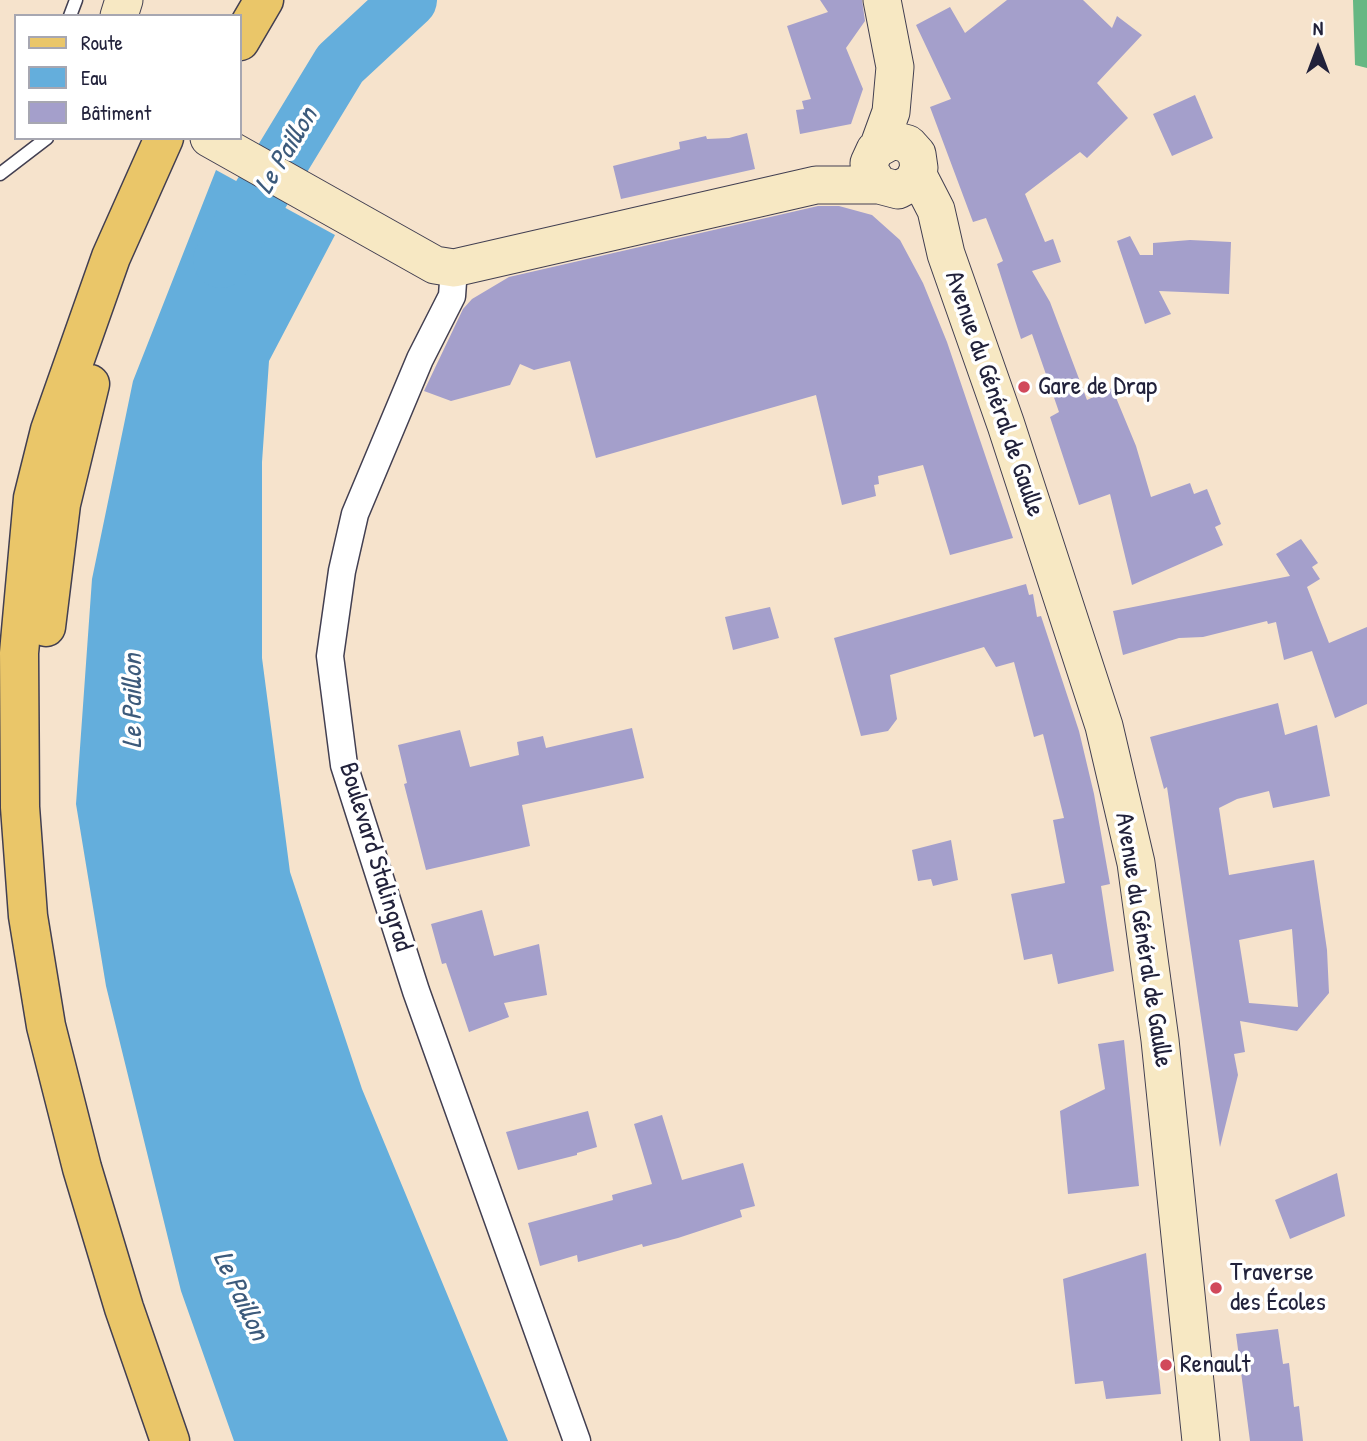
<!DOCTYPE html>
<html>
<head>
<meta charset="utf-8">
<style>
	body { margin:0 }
	#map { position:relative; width:1367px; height:1441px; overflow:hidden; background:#f6e3cc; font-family:"Patrick Hand",sans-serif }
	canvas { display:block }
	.legend { position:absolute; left:14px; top:14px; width:228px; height:126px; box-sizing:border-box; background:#fff; border:2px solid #a7a7b1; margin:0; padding:9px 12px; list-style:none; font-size:21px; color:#22223b }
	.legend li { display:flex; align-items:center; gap:14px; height:35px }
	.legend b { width:35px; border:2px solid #a7a7b1 }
	.north { position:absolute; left:1283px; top:14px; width:70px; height:70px; -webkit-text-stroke:5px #fff; paint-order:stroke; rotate:0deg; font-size:19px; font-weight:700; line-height:28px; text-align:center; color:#22223b }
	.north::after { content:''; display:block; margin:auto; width:24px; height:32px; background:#22223b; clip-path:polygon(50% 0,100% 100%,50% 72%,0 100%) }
</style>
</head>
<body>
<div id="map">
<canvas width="1367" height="1441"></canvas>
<ul class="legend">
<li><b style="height:9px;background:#eac669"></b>Route</li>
<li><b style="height:19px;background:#64aedc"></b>Eau</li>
<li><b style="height:19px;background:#a49fcb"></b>Bâtiment</li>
</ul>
<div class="north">N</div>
</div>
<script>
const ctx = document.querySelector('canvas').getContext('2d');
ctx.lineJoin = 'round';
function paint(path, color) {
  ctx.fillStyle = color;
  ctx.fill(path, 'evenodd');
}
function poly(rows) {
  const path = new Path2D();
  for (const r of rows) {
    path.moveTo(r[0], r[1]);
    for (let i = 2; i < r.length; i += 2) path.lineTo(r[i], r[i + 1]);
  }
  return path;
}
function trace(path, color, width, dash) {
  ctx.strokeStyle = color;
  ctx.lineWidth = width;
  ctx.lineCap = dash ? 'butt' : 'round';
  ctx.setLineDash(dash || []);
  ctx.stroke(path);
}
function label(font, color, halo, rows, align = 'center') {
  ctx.font = font + ' "Patrick Hand",sans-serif';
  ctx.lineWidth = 7;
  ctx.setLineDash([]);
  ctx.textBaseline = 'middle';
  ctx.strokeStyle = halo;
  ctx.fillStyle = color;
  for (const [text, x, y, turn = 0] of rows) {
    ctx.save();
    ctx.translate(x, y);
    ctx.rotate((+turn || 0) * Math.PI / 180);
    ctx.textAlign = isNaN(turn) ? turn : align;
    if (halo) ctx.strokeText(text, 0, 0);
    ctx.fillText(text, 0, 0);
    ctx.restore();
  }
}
paint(poly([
	[1353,0,1367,0,1367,68,1355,65]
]), '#66b783');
paint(poly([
	[216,170,335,235,269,361,262,462,262,658,290,872,362,1089,508,1441,234,1441,181,1291,106,986,76,804,92,579,133,381]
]), '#64aedc');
trace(poly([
	[221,260,340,64,409,0]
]), '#64aedc', 56);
paint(poly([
	[820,0,862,0,865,21,846,48,863,89,851,124,800,134,796,110,804,109,802,101,811,99,787,26,828,12],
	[1007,0,1083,0,1112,28,1117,16,1142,35,1097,83,1128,118,1087,158,1080,152,1025,194,1045,242,1053,239,1061,262,1032,271,1050,302,1087,400,1112,388,1136,446,1151,497,1190,483,1194,494,1207,489,1221,524,1215,527,1223,545,1132,585,1110,494,1079,505,1050,417,1059,412,1032,334,1021,339,997,264,1003,261,986,218,973,222,930,107,951,99,916,25,950,7,965,33],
	[1195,95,1213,138,1172,156,1153,114],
	[747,133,755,169,621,199,613,166,680,149,679,142,706,136,707,139,729,138],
	[818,206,839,206,872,215,900,240,923,283,947,342,1013,538,950,555,923,465,878,476,879,484,874,485,876,496,842,505,816,395,596,458,570,361,534,370,520,364,510,385,451,401,424,391,463,309,472,299,509,277],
	[1130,236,1140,255,1153,255,1153,243,1190,240,1231,242,1229,294,1159,291,1171,314,1145,324,1117,241],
	[1301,539,1318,563,1312,567,1320,579,1307,587,1329,643,1367,627,1367,704,1335,718,1312,651,1284,660,1276,622,1268,624,1267,621,1203,637,1179,638,1123,655,1113,611,1290,576,1276,554],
	[1026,584,1029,595,1033,594,1037,617,1041,616,1079,731,1094,794,1110,884,1101,886,1114,971,1058,984,1052,954,1024,960,1011,894,1065,883,1053,820,1064,818,1043,734,1034,737,1014,662,996,667,984,647,890,675,897,719,888,731,861,736,834,638],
	[770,607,779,638,733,650,725,617],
	[1278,703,1285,735,1317,725,1330,796,1273,808,1269,791,1237,799,1219,808,1229,875,1314,860,1327,950,1329,993,1297,1031,1240,1021,1245,1052,1234,1054,1238,1075,1220,1147,1167,787,1164,789,1150,737],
	[1292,929,1298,1007,1249,1003,1239,940],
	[632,728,644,778,522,805,530,846,426,870,404,784,407,783,398,745,460,730,470,767,519,755,517,742,543,736,546,748],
	[951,840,958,880,933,886,931,879,918,881,912,850],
	[482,910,494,956,539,944,547,995,504,1003,509,1017,469,1032,446,963,442,964,431,924],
	[1124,1040,1139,1186,1068,1194,1060,1111,1105,1089,1098,1044],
	[588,1111,597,1147,577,1153,577,1155,518,1170,506,1132],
	[662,1115,682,1180,743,1163,755,1206,740,1210,742,1217,678,1238,643,1247,642,1244,578,1262,577,1255,540,1266,528,1223,613,1200,612,1195,652,1184,634,1124],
	[1337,1173,1345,1216,1290,1239,1275,1200],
	[1146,1253,1161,1394,1106,1399,1103,1381,1075,1384,1063,1279],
	[1278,1329,1283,1364,1289,1363,1294,1407,1299,1406,1303,1441,1250,1441,1236,1334]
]), '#a49fcb');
const lane = poly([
	[70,16,76,0],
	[0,174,47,138]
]);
const street = poly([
	[454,268,452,296,420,359,355,514,342,571,330,656,344,765,416,991,577,1441]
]);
const secondary = poly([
	[119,16,124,0],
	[209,138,435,265,454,268,816,185,879,185,898,190,913,182,919,168,917,154,908,144,893,140,875,150,869,163,870,171,879,185],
	[879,145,891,112,895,67,882,0],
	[918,175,936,210,946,254,1006,425,1104,726,1136,863,1160,1040,1201,1441]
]);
const primary = poly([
	[240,41,264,0],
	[164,138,111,257,50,430,33,498,19,653,20,807,28,916,46,1026,82,1168,124,1308,170,1441],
	[46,627,61,504,90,384]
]);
trace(lane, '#423f51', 15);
trace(street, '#423f51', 29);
trace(secondary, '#423f51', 39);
trace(primary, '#423f51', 41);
trace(lane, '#fff', 12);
trace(street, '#fff', 26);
trace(secondary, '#f7e8c3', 37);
trace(primary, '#eac669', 38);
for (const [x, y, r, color] of [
	[1024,387,7,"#d1495b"],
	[1216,1288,7,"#d1495b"],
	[1166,1365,7,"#d1495b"]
]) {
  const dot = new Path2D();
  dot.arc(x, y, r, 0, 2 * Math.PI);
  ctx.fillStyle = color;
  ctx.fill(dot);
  trace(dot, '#fff', 2.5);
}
label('26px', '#22223b', '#fff', [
	["Gare de Drap",1038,387],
	["Traverse",1230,1273],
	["des Écoles",1230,1303],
	["Renault",1180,1365]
], 'left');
label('26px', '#22223b', '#fff', [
	["Avenue du Général de Gaulle",994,394,71],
	["Boulevard Stalingrad",375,857,73],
	["Avenue du Général de Gaulle",1143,940,81]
]);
label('italic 28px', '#3c5a7b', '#fff', [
	["Le Paillon",287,151,-59],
	["Le Paillon",134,701,-90],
	["Le Paillon",240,1296,65]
]);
</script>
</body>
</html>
